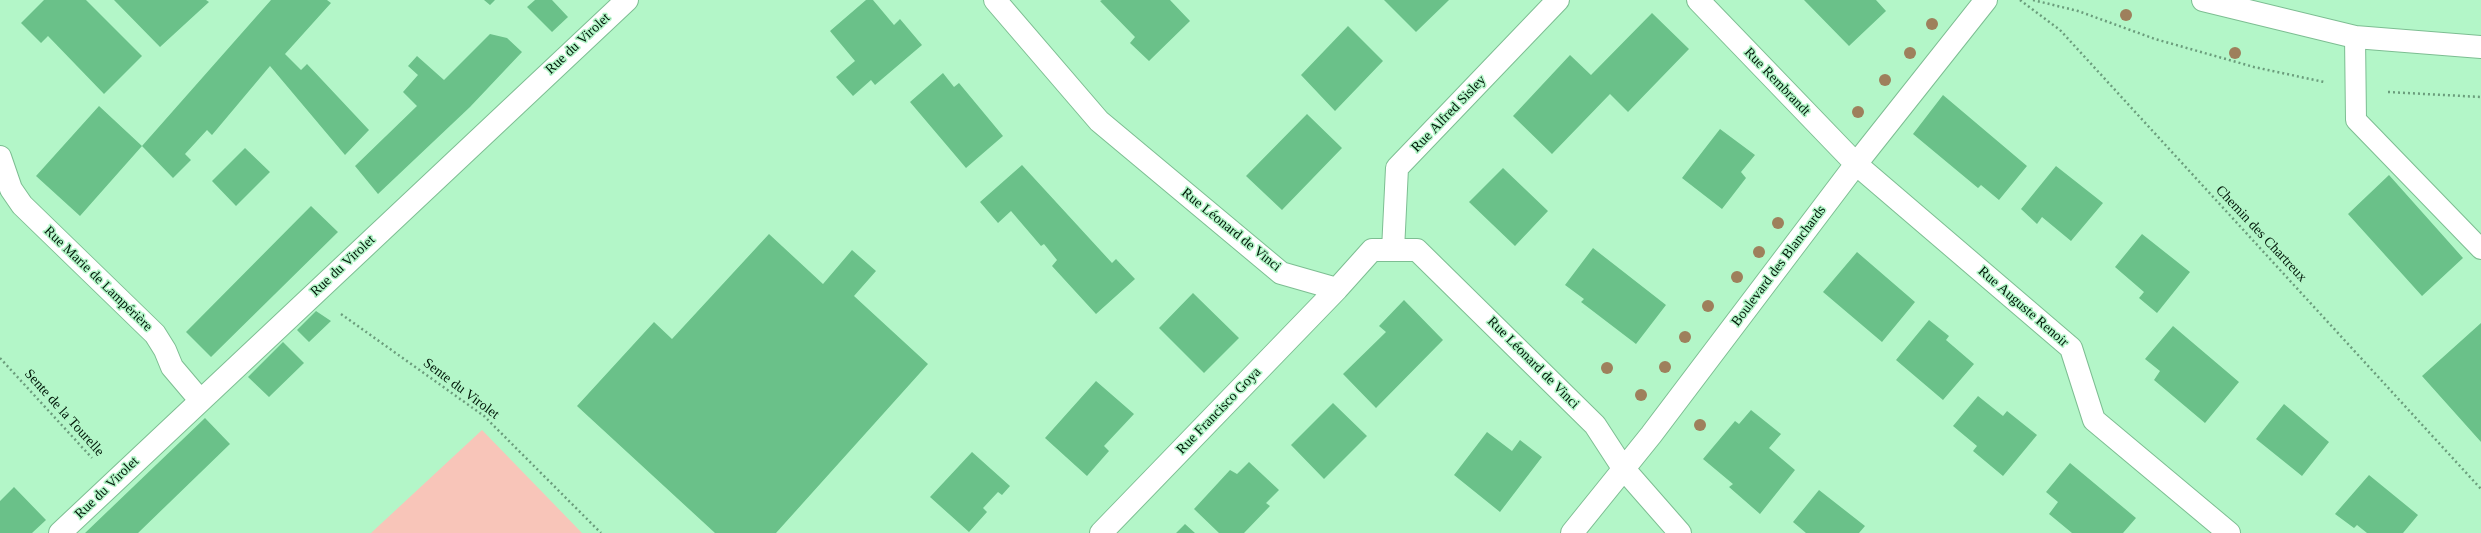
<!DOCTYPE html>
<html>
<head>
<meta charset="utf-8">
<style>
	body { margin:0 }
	canvas { display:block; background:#b3f6c8 }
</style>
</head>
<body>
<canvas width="2481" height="533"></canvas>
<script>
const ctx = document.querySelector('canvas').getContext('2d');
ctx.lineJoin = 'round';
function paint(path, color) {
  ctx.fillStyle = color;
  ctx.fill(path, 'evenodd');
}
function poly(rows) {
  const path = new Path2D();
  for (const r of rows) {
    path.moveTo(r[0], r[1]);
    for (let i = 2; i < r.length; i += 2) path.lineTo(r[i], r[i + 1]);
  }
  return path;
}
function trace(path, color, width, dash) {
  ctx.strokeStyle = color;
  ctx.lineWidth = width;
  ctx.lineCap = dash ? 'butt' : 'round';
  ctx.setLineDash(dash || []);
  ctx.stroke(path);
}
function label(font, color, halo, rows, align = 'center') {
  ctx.font = font + ' "Times New Roman",serif';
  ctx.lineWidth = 3;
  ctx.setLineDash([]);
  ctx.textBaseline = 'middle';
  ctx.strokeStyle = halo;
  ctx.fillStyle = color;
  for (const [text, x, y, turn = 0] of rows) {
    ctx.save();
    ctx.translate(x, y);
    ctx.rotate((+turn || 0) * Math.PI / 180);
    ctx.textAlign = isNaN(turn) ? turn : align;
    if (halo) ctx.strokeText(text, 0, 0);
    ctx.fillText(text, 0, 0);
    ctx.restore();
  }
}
paint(poly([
	[482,430,582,533,371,533]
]), '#f8c5b9');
paint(poly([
	[44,0,86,0,142,56,104,94,48,36,41,43,21,23],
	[114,0,206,0,209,2,160,47],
	[271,0,327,0,331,3,285,54,301,70,307,64,369,130,345,155,270,66,212,135,207,130,185,154,191,160,173,178,142,146],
	[484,0,495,0,490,5],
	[535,0,552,0,568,17,552,32,527,7],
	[866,0,873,0,894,25,900,19,922,45,875,85,871,80,853,96,836,77,855,61,830,31],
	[1102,0,1170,0,1190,21,1149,61,1130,43,1135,37,1100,1],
	[1384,0,1449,0,1416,32],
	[1804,0,1876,0,1886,11,1849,46],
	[1652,13,1689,49,1628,112,1610,94,1552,154,1513,116,1570,55,1591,75],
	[1348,26,1383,61,1335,111,1301,75],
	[490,34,507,38,522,52,470,107,378,194,355,166,417,106,403,92,418,75,408,66,417,56,444,80],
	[943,73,954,87,959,83,1003,136,966,168,910,102],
	[1943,95,2027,166,1999,200,1981,185,1978,188,1913,134],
	[99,106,142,146,80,216,36,176],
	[1307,114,1342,148,1282,210,1246,176],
	[1720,129,1755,155,1741,172,1746,178,1722,209,1682,178],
	[245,148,270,172,236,206,212,181],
	[1022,165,1112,263,1116,259,1135,279,1096,314,1052,266,1057,260,1044,244,1041,246,1011,211,998,223,980,202],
	[2056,166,2103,203,2071,241,2042,217,2037,224,2021,209],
	[1503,168,1548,211,1515,246,1469,202],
	[2389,175,2463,258,2422,296,2348,214],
	[311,206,338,232,211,357,186,332],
	[769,234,823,284,852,250,876,271,854,296,928,364,776,533,715,533,577,406,654,322,672,339],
	[2142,234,2190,272,2157,313,2139,298,2144,292,2115,267],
	[1593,248,1666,305,1636,344,1581,302,1584,299,1565,285],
	[1857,252,1915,302,1882,342,1823,292],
	[1193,293,1239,338,1204,373,1159,328],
	[1404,300,1443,340,1376,408,1343,374,1386,332,1379,326],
	[316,311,331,321,309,342,297,330],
	[1929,320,1949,336,1946,340,1974,364,1943,400,1896,360],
	[2481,323,2481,442,2422,376],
	[2173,326,2239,382,2205,423,2154,380,2160,371,2145,359],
	[283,342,304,363,269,397,248,377],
	[1096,381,1134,414,1104,446,1109,451,1087,476,1045,438],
	[1978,396,2003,416,2007,411,2037,435,2003,476,1973,451,1977,446,1953,426],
	[1333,403,1367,436,1324,479,1291,445],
	[2284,404,2329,442,2302,476,2256,439],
	[1751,410,1781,434,1769,448,1795,470,1760,514,1729,487,1733,484,1703,459,1735,421,1739,424],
	[205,418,230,444,138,533,85,533],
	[1487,432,1512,451,1520,440,1542,457,1500,512,1454,475],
	[972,452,1010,486,1002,495,998,492,983,508,987,512,969,532,930,497],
	[1249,462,1279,490,1266,503,1270,506,1244,533,1219,533,1194,509,1230,470,1237,474],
	[2070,463,2136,518,2123,533,2072,533,2049,514,2058,502,2046,492],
	[2369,475,2418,515,2403,533,2367,533,2357,525,2354,528,2335,514],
	[14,487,46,520,32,533,0,533,0,501],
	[1819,490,1865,526,1859,533,1806,533,1793,522],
	[1185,524,1195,533,1176,533]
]), '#6ac189');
const lane = poly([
	[2355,37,2356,120,2481,249]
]);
const street = poly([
	[995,0,1099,121,1281,273,1337,289,1372,250,1417,250,1595,425,1623,468,1680,533],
	[1698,0,1856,164,2071,348,2094,420,2229,533],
	[0,157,11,189,22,205,155,334,165,350,172,367,200,400],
	[1393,250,1397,168,1558,0],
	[60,533,627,0],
	[1101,533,1337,289],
	[1572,533,1651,435,1856,164,1986,0]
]);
const secondary = poly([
	[2203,0,2355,37,2481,47]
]);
trace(lane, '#7dbe92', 22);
trace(street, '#7dbe92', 24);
trace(secondary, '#7dbe92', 24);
trace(poly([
	[2020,0,2060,30,2481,489],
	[2033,0,2078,11,2155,39,2254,67,2324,82],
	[2388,92,2481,97],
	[341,314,484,416,601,533],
	[0,358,92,458]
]), '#6b9d7c', 2.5, [2, 3]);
trace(lane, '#fff', 20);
trace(street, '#fff', 22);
trace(secondary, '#fff', 22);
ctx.fillStyle = '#9e805c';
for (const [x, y] of [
	[2126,15],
	[1932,24],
	[1910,53],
	[2235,53],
	[1885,80],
	[1858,112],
	[1778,223],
	[1759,252],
	[1737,277],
	[1708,306],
	[1685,337],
	[1665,367],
	[1607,368],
	[1641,395],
	[1700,425]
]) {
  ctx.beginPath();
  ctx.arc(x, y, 6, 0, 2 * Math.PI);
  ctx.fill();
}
label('14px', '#001809', '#b3f6c8', [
	["Rue du Virolet",578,44,-43],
	["Rue Rembrandt",1777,82,46],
	["Rue Alfred Sisley",1449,114,-46],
	["Rue Léonard de Vinci",1231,230,39],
	["Chemin des Chartreux",2261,234,47],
	["Rue du Virolet",343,266,-43],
	["Boulevard des Blanchards",1779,266,-53],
	["Rue Marie de Lampérière",98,279,44],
	["Rue Auguste Renoir",2023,307,41],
	["Rue Léonard de Vinci",1533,363,45],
	["Sente du Virolet",461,389,37],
	["Rue Francisco Goya",1219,411,-46],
	["Sente de la Tourelle",64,413,48],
	["Rue du Virolet",107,488,-44]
]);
</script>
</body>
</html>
